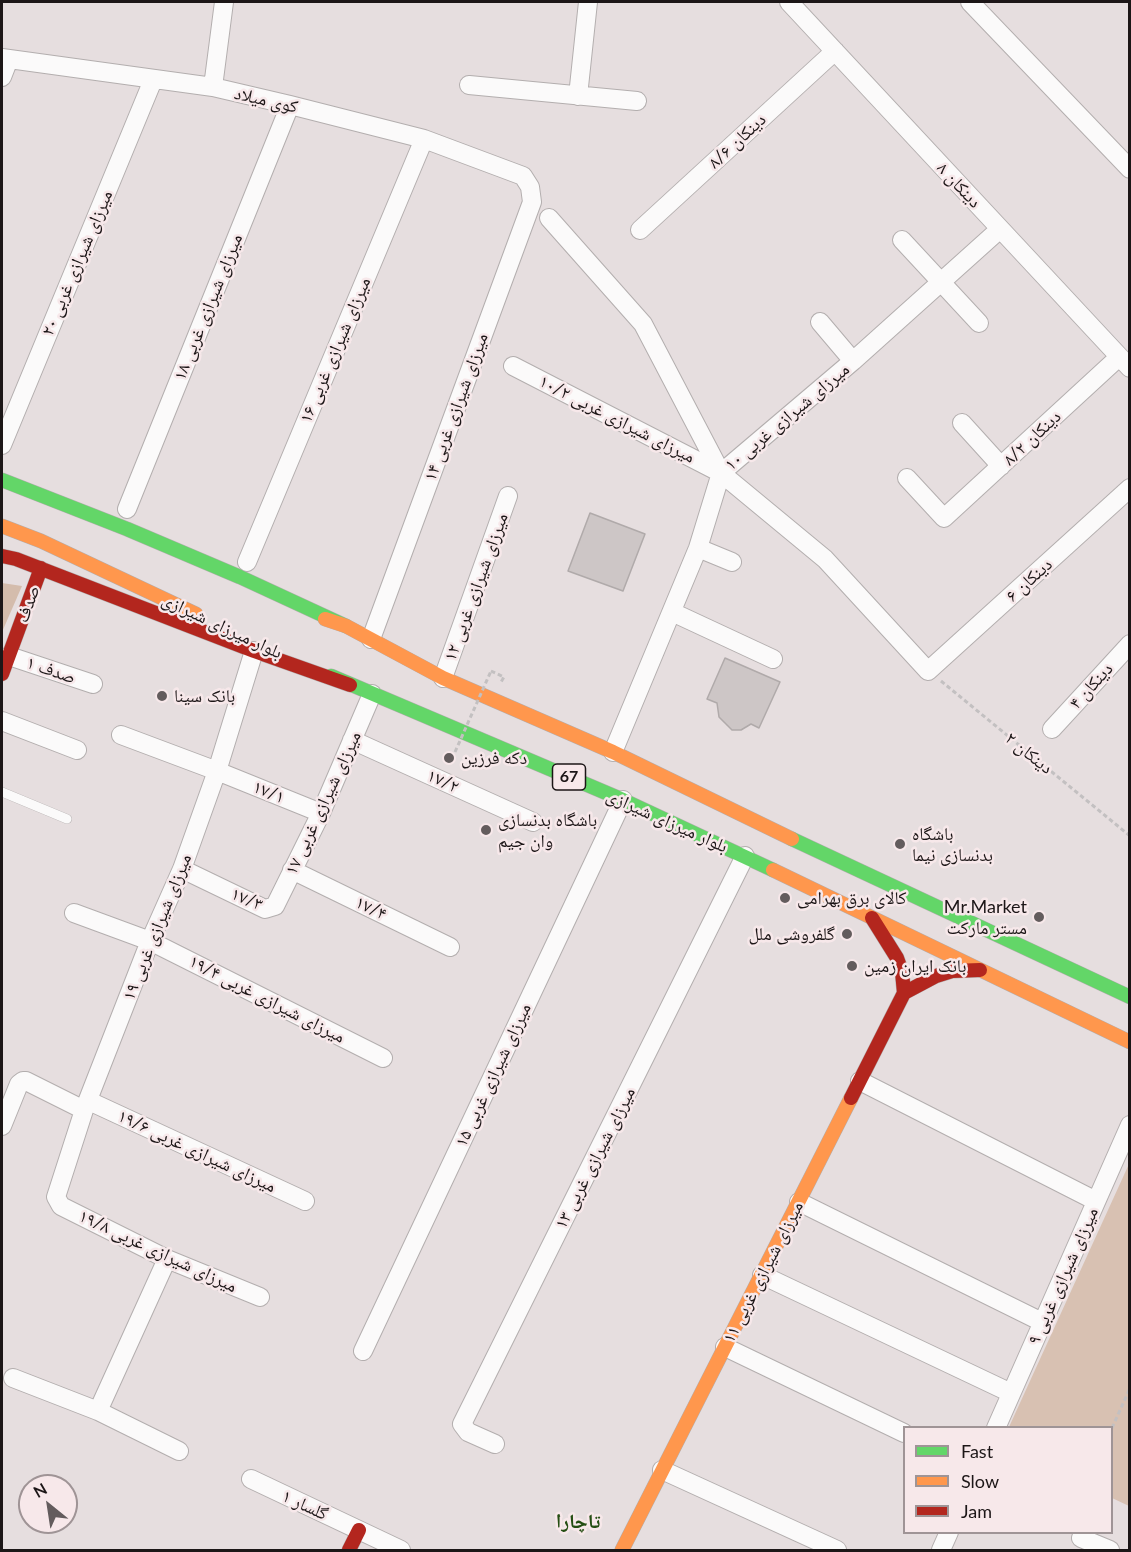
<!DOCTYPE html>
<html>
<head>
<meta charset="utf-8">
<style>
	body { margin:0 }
	#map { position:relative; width:1131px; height:1552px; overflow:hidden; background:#e6dedf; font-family:Lato,sans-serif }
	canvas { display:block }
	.frame { position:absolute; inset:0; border:3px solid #1c1617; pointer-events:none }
	.legend { position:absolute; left:903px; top:1426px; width:210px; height:108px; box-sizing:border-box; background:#f7e8ea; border:2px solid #9f9496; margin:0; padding:8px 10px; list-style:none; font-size:18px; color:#1c1617 }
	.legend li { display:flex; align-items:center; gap:12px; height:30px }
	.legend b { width:30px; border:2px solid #9f9496 }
	.north { position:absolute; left:18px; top:1474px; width:60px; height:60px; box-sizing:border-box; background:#f7e8ea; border:2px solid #9f9496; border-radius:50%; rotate:330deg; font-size:16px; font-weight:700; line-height:24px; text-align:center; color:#1c1617 }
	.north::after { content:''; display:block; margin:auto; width:21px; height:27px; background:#635c5d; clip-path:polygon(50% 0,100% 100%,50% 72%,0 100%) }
</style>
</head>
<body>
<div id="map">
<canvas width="1131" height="1552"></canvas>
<div class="frame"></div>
<ul class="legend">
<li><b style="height:8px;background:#63d668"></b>Fast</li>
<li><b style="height:8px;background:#ff974d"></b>Slow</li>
<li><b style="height:8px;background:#b3261e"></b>Jam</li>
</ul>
<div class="north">N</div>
</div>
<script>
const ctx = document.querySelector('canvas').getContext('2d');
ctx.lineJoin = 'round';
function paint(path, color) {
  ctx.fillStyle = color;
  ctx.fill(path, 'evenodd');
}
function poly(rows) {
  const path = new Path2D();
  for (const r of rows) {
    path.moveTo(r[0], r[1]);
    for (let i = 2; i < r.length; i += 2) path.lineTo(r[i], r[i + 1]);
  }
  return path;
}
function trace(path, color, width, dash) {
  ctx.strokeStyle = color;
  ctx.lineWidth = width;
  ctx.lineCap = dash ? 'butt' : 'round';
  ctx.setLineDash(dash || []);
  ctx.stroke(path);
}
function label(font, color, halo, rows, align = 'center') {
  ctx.font = font + ' Lato,"Noto Naskh Arabic",sans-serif';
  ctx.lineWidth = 5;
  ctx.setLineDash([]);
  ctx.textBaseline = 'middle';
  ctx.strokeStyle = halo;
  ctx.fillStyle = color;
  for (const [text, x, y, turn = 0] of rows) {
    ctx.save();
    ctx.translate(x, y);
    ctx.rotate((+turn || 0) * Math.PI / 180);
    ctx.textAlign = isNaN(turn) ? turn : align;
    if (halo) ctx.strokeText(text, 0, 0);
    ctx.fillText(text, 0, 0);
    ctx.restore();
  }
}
paint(poly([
	[1129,1164,1129,1506,1112,1498,1112,1428,1009,1427]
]), '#d8c1b2');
paint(poly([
	[2,583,22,586,2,632]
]), '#d4bcac');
const building = poly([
	[590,513,645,534,623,591,568,571,590,513],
	[725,658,780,682,759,728,751,724,741,730,732,730,719,717,717,703,707,699,725,658]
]);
paint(building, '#cdc6c6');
trace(building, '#b0aaaa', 1.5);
const lane = poly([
	[2,792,67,819]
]);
const street = poly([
	[789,2,1130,368],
	[970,2,1130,169],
	[2,58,213,87,290,105,424,139,523,176,530,187,532,202,371,639],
	[2,77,9,59],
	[469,85,637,101],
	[213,87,224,2],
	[578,96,588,2],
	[549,218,643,324,721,473],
	[640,230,835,51],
	[902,240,979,323],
	[820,322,853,361],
	[513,366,721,473,825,559,928,671,1130,488],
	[962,423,1001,466],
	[2,445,153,80],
	[907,478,944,518,1119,357],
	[127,509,290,105],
	[698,548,732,562],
	[247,562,424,139],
	[672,612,773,659],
	[254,651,217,771,182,869,150,941,84,1110,56,1197,61,1206,167,1259,260,1297],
	[9,656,93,684],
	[443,678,508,496],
	[2,721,77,750],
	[1052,729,1130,644],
	[121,735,217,771,321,813],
	[352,740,533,822],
	[613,752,698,548,721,473,853,361,1000,229],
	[182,869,265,909,275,906,321,813,372,694],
	[292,870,450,947],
	[74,913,150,941,383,1058],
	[860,1081,1096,1201],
	[89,1101,305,1201],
	[2,1126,19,1084,23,1081,26,1081,84,1110],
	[799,1202,1042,1322],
	[762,1275,1011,1393],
	[725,1347,904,1433],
	[363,1351,623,800],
	[13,1378,98,1411,179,1451],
	[98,1411,167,1259],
	[996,1428,1130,1125],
	[495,1444,468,1432,462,1424,745,856],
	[662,1470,837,1550],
	[251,1479,401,1550],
	[1081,1538,1110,1550],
	[941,1550,949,1532]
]);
const fast = poly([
	[2,480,127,529,240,577,346,626],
	[331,676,623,800,773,870],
	[792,839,1130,997]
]);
const slow = poly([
	[2,526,41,541,196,614],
	[325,619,346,626,443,678,613,752,792,839],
	[773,870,1130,1042],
	[622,1550,851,1098]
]);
const jam = poly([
	[2,556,16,559,254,651,350,685],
	[2,674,41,568],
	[872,918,897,958,902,972,904,993],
	[851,1098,904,993,936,976,952,971,980,970],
	[349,1550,359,1530]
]);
trace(lane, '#b3aeae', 10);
trace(street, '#b3aeae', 20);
trace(fast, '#b3aeae', 15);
trace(slow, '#b3aeae', 15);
trace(jam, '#b3aeae', 15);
trace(poly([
	[491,671,504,677,501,682],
	[941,681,1130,836],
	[1112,1428,1130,1388]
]), '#c3c0c1', 3, [4.5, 3]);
trace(lane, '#fbfafa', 9);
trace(street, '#fbfafa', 18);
trace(fast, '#63d668', 14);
trace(slow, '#ff974d', 14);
trace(jam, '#b3261e', 14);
trace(poly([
	[455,752,491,671]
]), '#c3c0c1', 3, [4.5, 3]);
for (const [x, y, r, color] of [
	[162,696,6,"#635c5d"],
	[449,758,6,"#635c5d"],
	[486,830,6,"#635c5d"],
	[900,844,6,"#635c5d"],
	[785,898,6,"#635c5d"],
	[1039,917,6,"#635c5d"],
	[847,934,6,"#635c5d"],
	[852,966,6,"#635c5d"]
]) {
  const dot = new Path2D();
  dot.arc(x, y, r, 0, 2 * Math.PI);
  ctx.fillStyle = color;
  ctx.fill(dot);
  trace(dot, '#f7e8ea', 2);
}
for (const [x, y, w] of [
	[569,777,33]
]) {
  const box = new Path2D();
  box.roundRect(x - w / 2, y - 13, w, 26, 4.5);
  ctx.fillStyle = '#f7e8ea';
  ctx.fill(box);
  trace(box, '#1c1617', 1.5);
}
label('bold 16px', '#1c1617', null, [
	["67",569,777]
]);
label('18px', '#1c1617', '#f7e8ea', [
	["کوی میلاد",266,100,13],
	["۸/۶ دینکان",737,141,-43],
	["۸ دینکان",959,185,47],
	["۲۰ میرزای شیرازی غربی",77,263,-67],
	["۱۸ میرزای شیرازی غربی",208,307,-68],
	["۱۶ میرزای شیرازی غربی",335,350,-67],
	["۱۴ میرزای شیرازی غربی",456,407,-70],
	["۱۰ میرزای شیرازی غربی",787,417,-40],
	["۱۰/۲ میرزای شیرازی غربی",617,419,27],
	["دینکان ۸/۲",1032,438,-43],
	["دینکان ۶",1029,580,-42],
	["۱۲ میرزای شیرازی غربی",476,587,-70],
	["صدف",28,604,-70],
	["بلوار میرزای شیرازی",222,626,25],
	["۱ صدف",51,670,19],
	["دینکان ۴",1091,686,-48],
	["دینکان ۲",1029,753,39],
	["۱۷/۲",443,781,25],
	["۱۷/۱",269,792,22],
	["۱۷ میرزای شیرازی غربی",323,803,-65],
	["بلوار میرزای شیرازی",667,821,24],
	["۱۷/۳",247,899,23],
	["۱۷/۴",371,908,26],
	["۱۹ میرزای شیرازی غربی",157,927,-68],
	["۱۹/۴ میرزای شیرازی غربی",267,999,27],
	["۱۵ میرزای شیرازی غربی",493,1075,-65],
	["۱۹/۶ میرزای شیرازی غربی",197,1151,25],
	["۱۳ میرزای شیرازی غربی",595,1158,-63],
	["۱۹/۸ میرزای شیرازی غربی",158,1251,25],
	["میرزای شیرازی غربی ۱۱",763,1272,-63],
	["میرزای شیرازی غربی ۹",1063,1276,-66],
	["گلسار ۱",305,1505,25]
]);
label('18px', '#1c1617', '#f7e8ea', [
	["بانک سینا",174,696],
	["دکه فرزین",461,758],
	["باشگاه بدنسازی",498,820],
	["وان جیم",498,841],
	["باشگاه",912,834],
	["بدنسازی نیما",912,855],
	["کالای برق بهرامی",797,898],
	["Mr.Market",1027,907,"right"],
	["مستر مارکت",1027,928,"right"],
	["گلفروشی ملل",835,934,"right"],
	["بانک ایران زمین",864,966]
], 'left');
label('bold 20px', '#244e13', '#f7e8ea', [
	["تاچارا",578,1522]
]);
</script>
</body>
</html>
